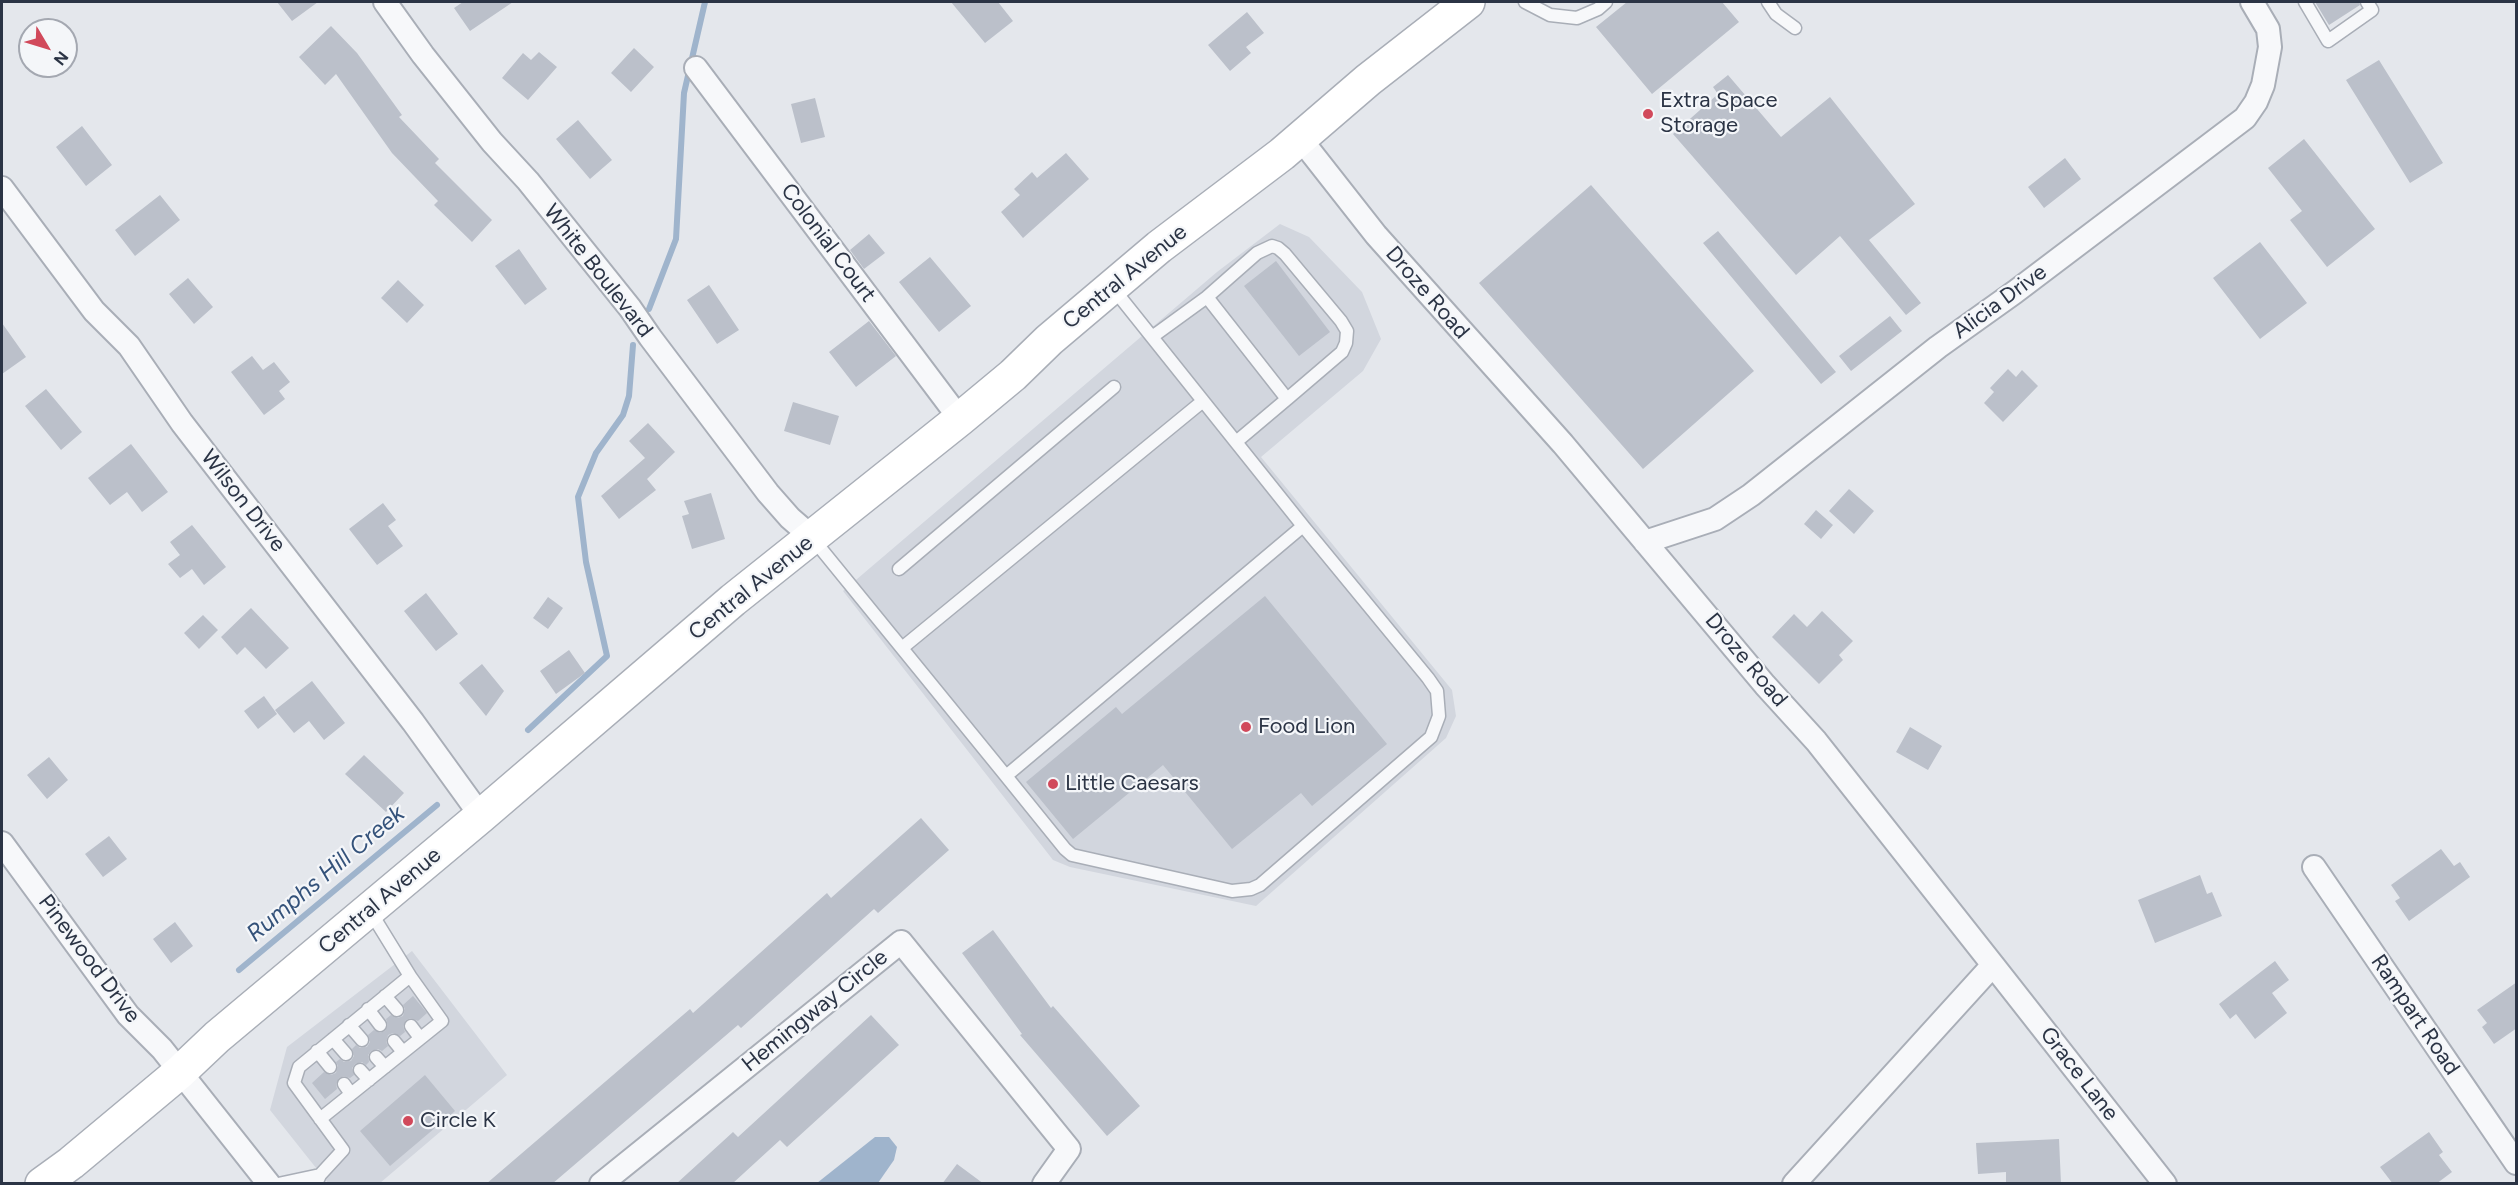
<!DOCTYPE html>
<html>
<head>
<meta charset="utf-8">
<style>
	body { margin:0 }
	#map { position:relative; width:2518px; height:1185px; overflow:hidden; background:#e4e7ec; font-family:Figtree,sans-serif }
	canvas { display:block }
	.frame { position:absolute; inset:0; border:3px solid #2b3445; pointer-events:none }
	.north { position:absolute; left:18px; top:18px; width:60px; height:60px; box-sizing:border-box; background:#f4f6f9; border:2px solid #a4a8b1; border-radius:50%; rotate:128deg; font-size:16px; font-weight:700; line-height:24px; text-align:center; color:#2b3445 }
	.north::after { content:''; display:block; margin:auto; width:21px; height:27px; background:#d1495b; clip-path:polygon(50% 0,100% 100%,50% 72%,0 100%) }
</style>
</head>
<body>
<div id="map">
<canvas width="2518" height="1185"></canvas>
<div class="frame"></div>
<div class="north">N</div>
</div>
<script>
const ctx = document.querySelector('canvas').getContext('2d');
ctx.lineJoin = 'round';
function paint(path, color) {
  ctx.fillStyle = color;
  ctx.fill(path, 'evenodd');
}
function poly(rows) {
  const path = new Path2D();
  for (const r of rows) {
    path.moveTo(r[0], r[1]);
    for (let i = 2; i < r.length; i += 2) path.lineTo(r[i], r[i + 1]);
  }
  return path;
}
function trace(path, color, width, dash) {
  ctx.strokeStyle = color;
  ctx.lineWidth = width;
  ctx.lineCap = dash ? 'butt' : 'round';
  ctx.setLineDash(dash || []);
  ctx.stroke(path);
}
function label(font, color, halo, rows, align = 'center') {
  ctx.font = font + ' Figtree,sans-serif';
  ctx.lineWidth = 4.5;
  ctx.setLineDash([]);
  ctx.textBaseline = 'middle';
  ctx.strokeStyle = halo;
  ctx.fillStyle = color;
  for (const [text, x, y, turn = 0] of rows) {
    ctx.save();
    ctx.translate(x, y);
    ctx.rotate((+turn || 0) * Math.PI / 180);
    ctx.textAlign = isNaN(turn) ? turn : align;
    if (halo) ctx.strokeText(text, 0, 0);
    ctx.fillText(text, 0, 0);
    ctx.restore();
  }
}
paint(poly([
	[1280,224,1309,237,1362,292,1381,339,1363,371,1261,457,1452,690,1456,716,1446,738,1256,906,1070,867,1053,860,843,591,1217,272],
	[412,951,507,1075,380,1183,328,1183,270,1110,287,1047]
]), '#d2d6de');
paint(poly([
	[875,1137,889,1137,897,1147,894,1160,878,1183,817,1183]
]), '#9fb4cc');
trace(poly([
	[649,309,676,239,684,93,705,2],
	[528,730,607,656,586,562,578,497,596,453,623,415,629,396,633,345],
	[239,970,437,805]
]), '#9fb4cc', 6);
paint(poly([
	[277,2,318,2,292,21],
	[463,2,513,2,470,31,454,8],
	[951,2,998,2,1013,21,985,43],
	[1627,2,1722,2,1739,22,1652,94,1596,27],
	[2315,2,2359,2,2360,5,2329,25],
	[1247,12,1264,33,1246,47,1251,53,1230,71,1208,45],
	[331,26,357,53,402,115,399,117,439,159,435,163,492,220,472,242,434,205,438,201,392,153,336,74,325,85,299,57],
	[634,48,654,67,631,92,611,73],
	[539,52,557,67,528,100,502,78,523,53,531,60],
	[2379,60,2443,163,2410,183,2346,80],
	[1728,75,1781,137,1830,97,1915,204,1869,240,1921,303,1906,315,1840,236,1796,275,1673,134,1718,94,1713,87],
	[815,98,825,137,801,143,791,104],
	[578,120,612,160,590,179,556,139],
	[82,126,112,165,86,186,56,147],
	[2304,139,2375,229,2327,267,2290,220,2302,211,2268,168],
	[1066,153,1089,179,1023,238,1001,212,1020,195,1014,189,1032,172,1037,178],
	[2065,158,2081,179,2044,208,2028,187],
	[1591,185,1754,371,1643,469,1479,283],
	[160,195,180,220,135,256,115,230],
	[1718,231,1836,372,1821,384,1703,243],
	[869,234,885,253,864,269,850,250],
	[2260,242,2307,303,2260,339,2213,278],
	[519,249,547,289,525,305,495,266],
	[930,257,971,306,939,332,899,282],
	[1276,261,1330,332,1299,356,1244,286],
	[188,278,213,307,194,324,169,294],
	[398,280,424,305,407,323,381,298],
	[709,285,739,330,717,344,687,300],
	[1890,316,1902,331,1851,371,1839,356],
	[869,321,896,356,856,387,829,352],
	[2,323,26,357,2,374],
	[252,356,263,370,274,362,290,382,279,391,285,399,264,415,231,372],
	[2008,369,2016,377,2022,370,2038,386,2003,422,1984,403,1994,392,1990,388],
	[46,389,82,432,61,450,25,406],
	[793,402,839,416,830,445,784,431],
	[648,423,675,452,647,479,656,490,619,519,601,496,645,458,629,441],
	[131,444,168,492,142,512,127,492,110,505,88,478],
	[1849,489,1874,511,1854,534,1829,511],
	[711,493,725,539,692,549,682,516,689,514,684,501],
	[383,503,396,520,388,526,403,546,377,565,349,529],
	[1816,510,1833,525,1821,539,1804,524],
	[192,525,226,567,204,585,192,569,180,578,168,564,180,555,170,542],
	[426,593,458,634,436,651,404,611],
	[1265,596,1387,744,1312,806,1301,793,1232,849,1163,765,1073,839,1026,782,1116,707,1122,714],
	[548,597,563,608,548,629,533,618],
	[251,608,289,648,266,669,245,647,237,655,221,637],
	[1822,611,1853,641,1839,655,1843,660,1819,684,1772,637,1794,614,1807,627],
	[203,615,218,630,199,649,184,633],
	[569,650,585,673,556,694,540,671],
	[482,664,504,691,486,716,459,683],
	[312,681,345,723,324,740,309,721,294,733,275,710],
	[264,696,277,714,258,729,244,711],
	[1910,727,1942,746,1928,770,1896,752],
	[364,755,404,793,386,812,345,774],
	[49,757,68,780,47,799,27,775],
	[921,818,949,850,878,913,874,909,741,1028,738,1025,552,1184,486,1184,690,1009,693,1013,827,893,831,898],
	[109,836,127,859,103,877,85,854],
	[2441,849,2454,866,2460,862,2470,877,2409,921,2395,901,2400,898,2391,885],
	[2200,875,2207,894,2212,892,2222,916,2155,943,2138,900],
	[175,922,193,946,171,963,153,939],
	[993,930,1051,1008,1053,1006,1140,1106,1107,1136,1020,1035,1022,1034,962,953],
	[2275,961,2289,980,2272,993,2287,1013,2255,1039,2236,1014,2230,1019,2219,1004],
	[2517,982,2517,1028,2494,1044,2482,1027,2487,1023,2477,1010],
	[413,996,427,1013,418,1021,411,1018,406,1020,403,1026,405,1032,400,1036,393,1033,388,1035,386,1042,388,1046,382,1051,378,1049,371,1051,368,1055,369,1062,366,1065,362,1062,355,1064,352,1068,354,1075,350,1078,344,1076,339,1078,336,1084,337,1089,325,1099,312,1083,324,1072,331,1075,336,1073,338,1066,336,1062,340,1059,344,1062,351,1061,354,1056,352,1049,356,1045,360,1048,367,1047,370,1042,368,1035,374,1030,380,1033,385,1031,388,1025,386,1019,391,1015,398,1018,403,1016,405,1009,403,1005],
	[871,1015,899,1045,787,1147,780,1140,732,1184,676,1184,733,1132,738,1137],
	[425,1075,455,1111,390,1166,360,1131],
	[2429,1132,2443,1152,2439,1155,2452,1172,2436,1184,2393,1184,2380,1167],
	[2059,1139,2061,1184,2006,1184,2006,1172,1978,1174,1976,1143],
	[957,1164,984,1184,942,1184]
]), '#bbc0ca');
const lane = poly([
	[1525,2,1550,15,1577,18,1598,9,1606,2],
	[1768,2,1776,14,1795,28],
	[2305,2,2328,41,2372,10,2367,2],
	[1207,297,1257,253,1272,246,1278,248,1285,254,1341,321,1347,331,1346,343,1342,352,1287,399],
	[1152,337,1207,297,1287,399,1236,442],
	[813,539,1006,776,1303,526,1112,287],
	[899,569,1114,387],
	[902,648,1203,401],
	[1006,776,1065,849,1072,855,1232,891,1251,889,1260,885,1431,737,1439,716,1437,691,1428,678,1303,526],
	[385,996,397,1010],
	[368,1009,380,1025],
	[349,1025,362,1040],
	[411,1026,420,1038],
	[333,1039,346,1054],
	[394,1041,403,1052],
	[317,1051,330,1067],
	[376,1057,385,1067],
	[360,1070,369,1080],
	[344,1084,351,1094],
	[320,1119,442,1021,410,976],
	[278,1184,320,1175],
	[316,1184,320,1175,343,1150,294,1083,299,1067,410,976,370,911]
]);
const street = poly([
	[385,2,423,55,492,142,528,181,630,308,650,337,768,493,790,518,813,538],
	[696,68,960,419],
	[1299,137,1376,235,1563,444,1765,685,1816,741,1993,965,1794,1184],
	[2,188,94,311,129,346,182,423,413,722,481,816],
	[1645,542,1715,519,1751,495,1938,347,2015,292,2245,118,2256,102,2263,85,2270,47,2268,29,2252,2],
	[2,843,128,1015,162,1049,269,1184],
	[2314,867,2516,1163],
	[1993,965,2165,1184],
	[601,1184,901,942,1069,1149,1044,1184]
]);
const secondary = poly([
	[42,1184,71,1163,180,1072,217,1037,481,816,733,600,960,419,1013,375,1049,340,1159,247,1282,154,1368,80,1468,2]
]);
trace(lane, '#a9aeb7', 15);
trace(street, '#a9aeb7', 26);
trace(secondary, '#a9aeb7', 36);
trace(lane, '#f7f8fa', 12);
trace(street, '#f7f8fa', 22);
trace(secondary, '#fff', 33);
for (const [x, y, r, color] of [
	[1648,114,6,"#d1495b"],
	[1246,727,6,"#d1495b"],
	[1053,784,6,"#d1495b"],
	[408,1121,6,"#d1495b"]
]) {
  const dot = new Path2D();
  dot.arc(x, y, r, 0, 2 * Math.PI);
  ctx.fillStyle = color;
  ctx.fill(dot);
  trace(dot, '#f4f6f9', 2);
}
label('22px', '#2b3445', '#f4f6f9', [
	["Extra Space",1660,101],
	["Storage",1660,126],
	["Food Lion",1258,727],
	["Little Caesars",1065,784],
	["Circle K",420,1121]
], 'left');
label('22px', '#2b3445', '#f4f6f9', [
	["Colonial Court",828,243,53],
	["White Boulevard",598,271,52],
	["Central Avenue",1125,277,-39],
	["Droze Road",1427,293,49],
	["Alicia Drive",2000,302,-36],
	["Wilson Drive",243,501,52],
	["Central Avenue",751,588,-39],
	["Droze Road",1746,660,50],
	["Central Avenue",380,901,-40],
	["Pinewood Drive",89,959,53],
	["Hemingway Circle",815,1011,-39],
	["Rampart Road",2415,1015,56],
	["Grace Lane",2079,1074,52]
]);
label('italic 24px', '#34527a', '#f4f6f9', [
	["Rumphs Hill Creek",326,874,-40]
]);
</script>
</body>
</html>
